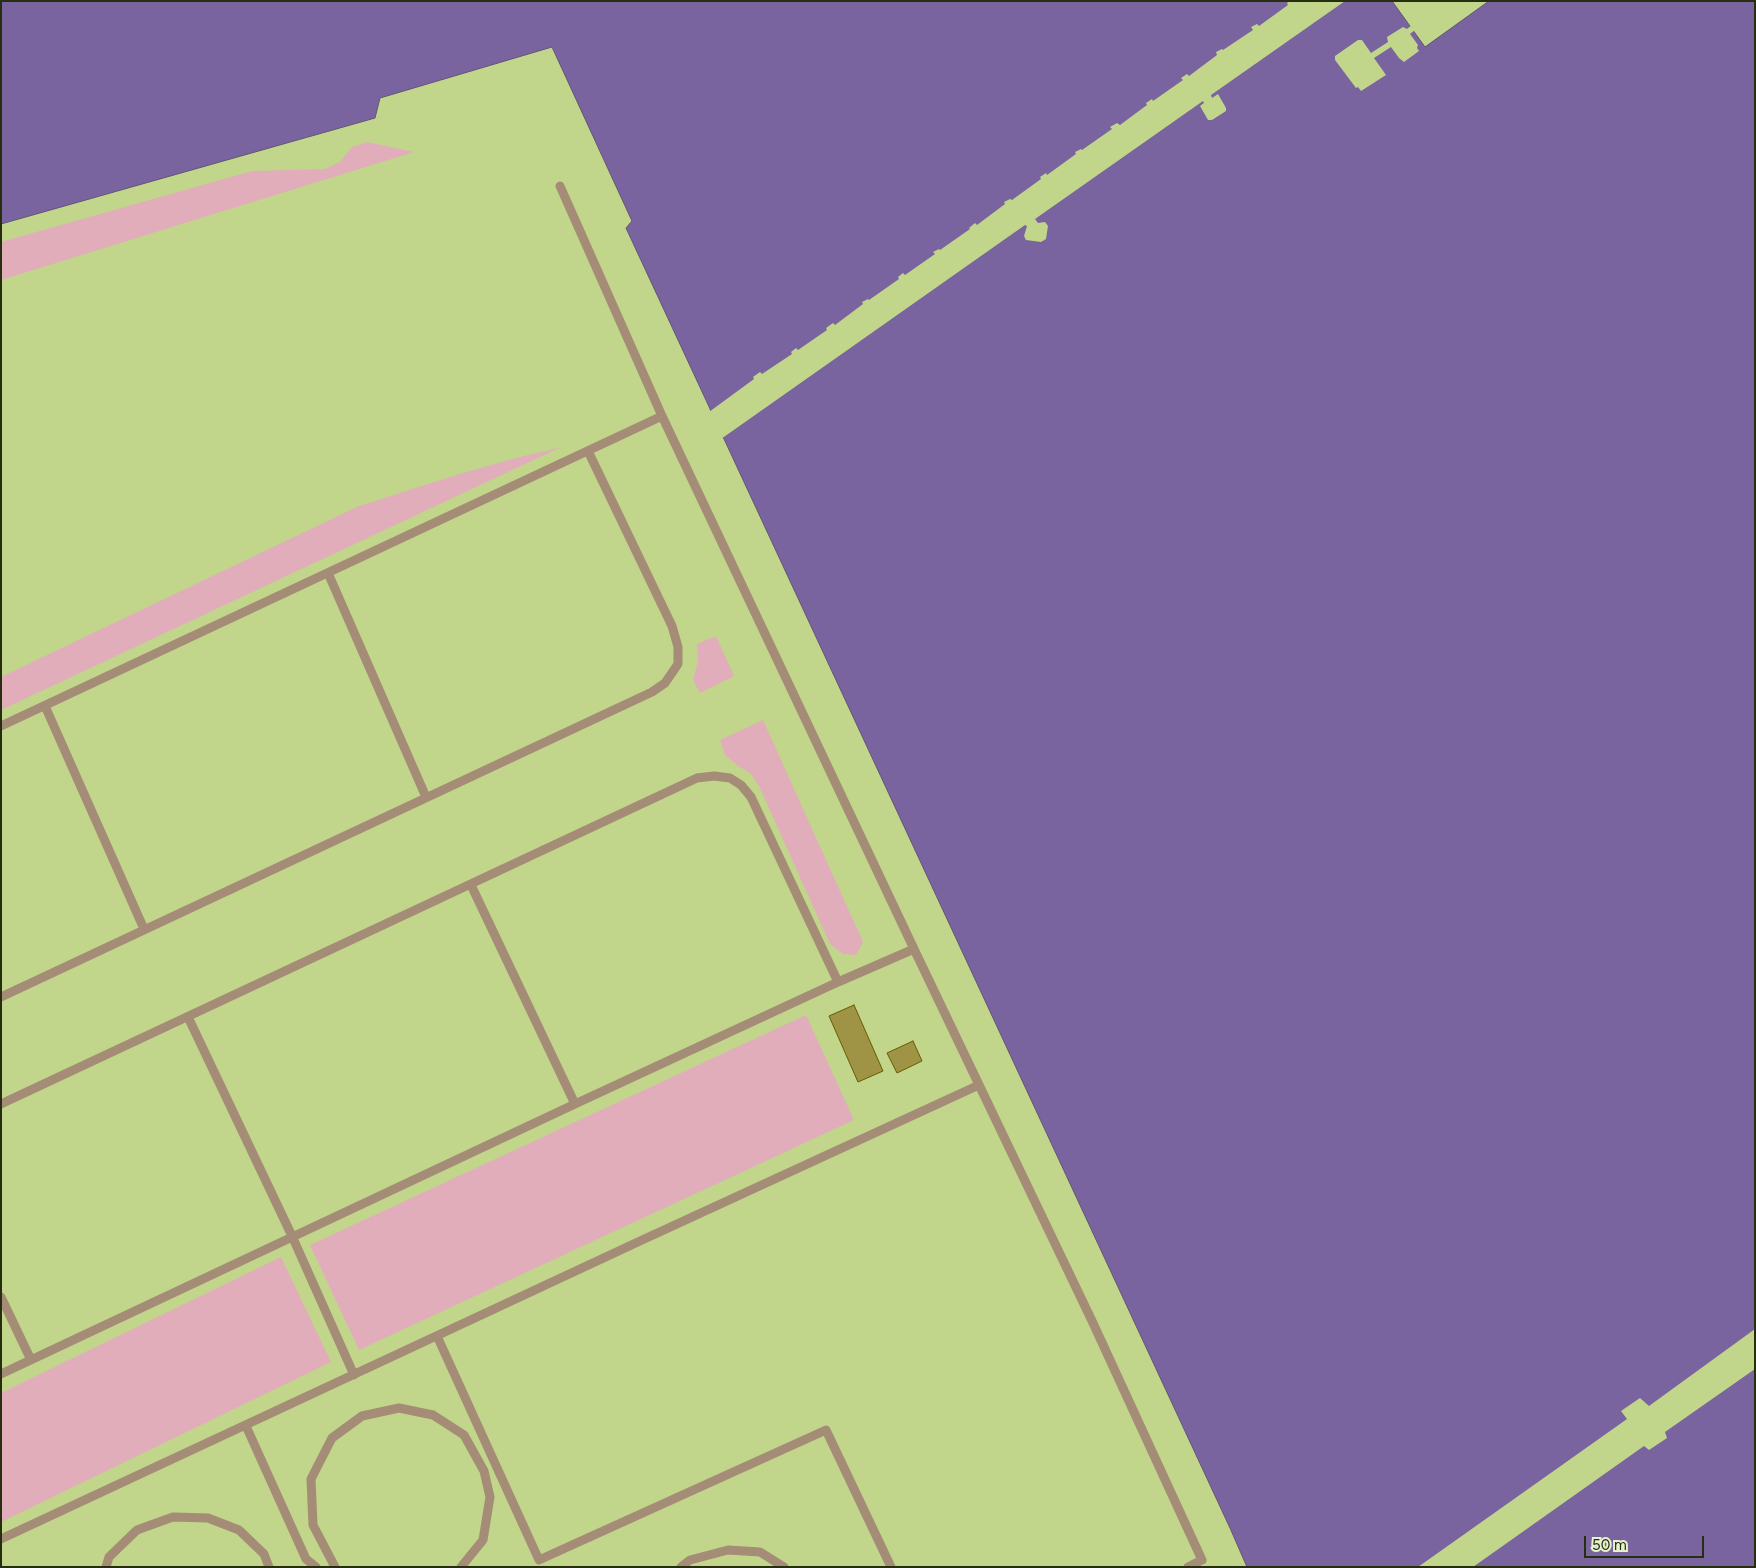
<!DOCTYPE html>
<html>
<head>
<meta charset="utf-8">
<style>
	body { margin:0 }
	#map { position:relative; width:1756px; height:1568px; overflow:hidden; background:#c1d58b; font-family:Figtree,sans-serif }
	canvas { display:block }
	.frame { position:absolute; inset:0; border:2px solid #272e10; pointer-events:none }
	.scale { position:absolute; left:1584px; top:1536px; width:120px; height:22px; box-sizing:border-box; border:2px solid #272e10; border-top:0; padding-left:6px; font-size:15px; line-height:18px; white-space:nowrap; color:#272e10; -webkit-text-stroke:4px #e6f1cd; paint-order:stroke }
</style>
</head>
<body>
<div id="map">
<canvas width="1756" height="1568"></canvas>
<div class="frame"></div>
<div class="scale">50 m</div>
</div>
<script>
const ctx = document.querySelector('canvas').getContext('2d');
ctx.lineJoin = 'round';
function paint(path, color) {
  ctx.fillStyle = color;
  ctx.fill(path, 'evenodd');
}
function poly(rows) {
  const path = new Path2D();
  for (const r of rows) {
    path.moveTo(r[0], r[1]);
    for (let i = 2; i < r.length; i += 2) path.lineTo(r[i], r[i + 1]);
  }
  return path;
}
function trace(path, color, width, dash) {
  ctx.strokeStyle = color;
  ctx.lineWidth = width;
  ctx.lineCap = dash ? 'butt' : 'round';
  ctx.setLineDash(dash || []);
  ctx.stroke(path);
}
paint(poly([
	[367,142,414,152,1,280,1,242,252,171,325,169,340,162,352,147],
	[558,448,559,448,1,710,1,677,359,506,466,472,520,457],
	[716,636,734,676,700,693,693,680,698,661,697,644],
	[763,720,863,942,856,955,843,954,830,944,759,786,751,774,737,765,725,755,720,740],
	[806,1015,854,1120,359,1350,310,1245],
	[281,1257,331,1362,1,1522,1,1393]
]), '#e1adbb');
const water = poly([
	[1,1,1392,1,1425,47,1489,1,1755,1,1755,1567,1247,1567,1230,1528,626,228,632,221,552,47,380,98,375,118,1,224,1,1]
]);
paint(water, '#7a64a0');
trace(water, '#615475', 1);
paint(poly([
	[1290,1,1345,1,1211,95,1212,98,1218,94,1226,108,1226,111,1212,120,1208,120,1200,106,1204,103,1203,101,1035,219,1038,223,1045,222,1048,226,1046,239,1041,242,1026,240,1024,236,1027,226,1025,225,721,439,709,412,754,379,753,377,760,372,762,374,792,354,791,352,796,348,798,350,827,330,826,328,833,323,835,325,863,304,862,302,868,299,869,300,899,279,898,277,903,273,905,275,935,254,933,252,939,249,940,250,970,229,969,228,975,223,977,225,1005,204,1004,202,1010,199,1012,200,1041,179,1040,177,1046,173,1047,175,1076,154,1075,152,1081,149,1082,150,1112,129,1110,127,1117,123,1120,125,1147,105,1146,103,1152,99,1153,101,1183,80,1181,78,1187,74,1189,76,1217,55,1216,52,1222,49,1223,50,1253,30,1251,27,1257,24,1259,26,1288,5,1287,3],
	[1412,25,1415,30,1410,34,1418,45,1417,48,1419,51,1404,62,1399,58,1391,47,1374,58,1386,75,1361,91,1358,87,1356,88,1335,60,1335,56,1358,40,1362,40,1371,53,1388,42,1387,37,1403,27,1407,29],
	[1755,1329,1755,1369,1665,1432,1667,1438,1649,1450,1644,1446,1473,1567,1418,1567,1627,1419,1621,1411,1640,1398,1649,1406]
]), '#c1d58b');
const building = poly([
	[854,1005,883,1071,858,1082,829,1016,854,1005],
	[913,1041,922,1061,897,1073,887,1053,913,1041]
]);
paint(building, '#9f9346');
trace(building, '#675c00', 1);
trace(poly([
	[560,186,662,416,914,949,1093,1323,1202,1560,1188,1567],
	[328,573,426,797],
	[45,706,144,929],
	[1,726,662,416],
	[471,885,575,1104],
	[1,997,652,692,665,683,678,664,678,647,672,626,588,451],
	[188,1017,292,1236,354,1375],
	[1,1104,697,778,714,776,730,778,741,785,751,797,838,982],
	[1,1297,31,1360],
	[437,1336,539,1560,826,1430,891,1567],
	[1,1374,575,1104,838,982,914,949],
	[246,1426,306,1559,316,1567],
	[1,1539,640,1241,979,1085],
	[106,1567,109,1557,137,1530,173,1517,208,1518,239,1530,264,1554,269,1567],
	[335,1567,313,1525,311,1479,332,1438,362,1416,399,1408,433,1415,464,1435,484,1471,490,1497,483,1540,461,1567],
	[681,1567,690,1560,728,1550,760,1552,784,1567]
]), '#a58c77', 9);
</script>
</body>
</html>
